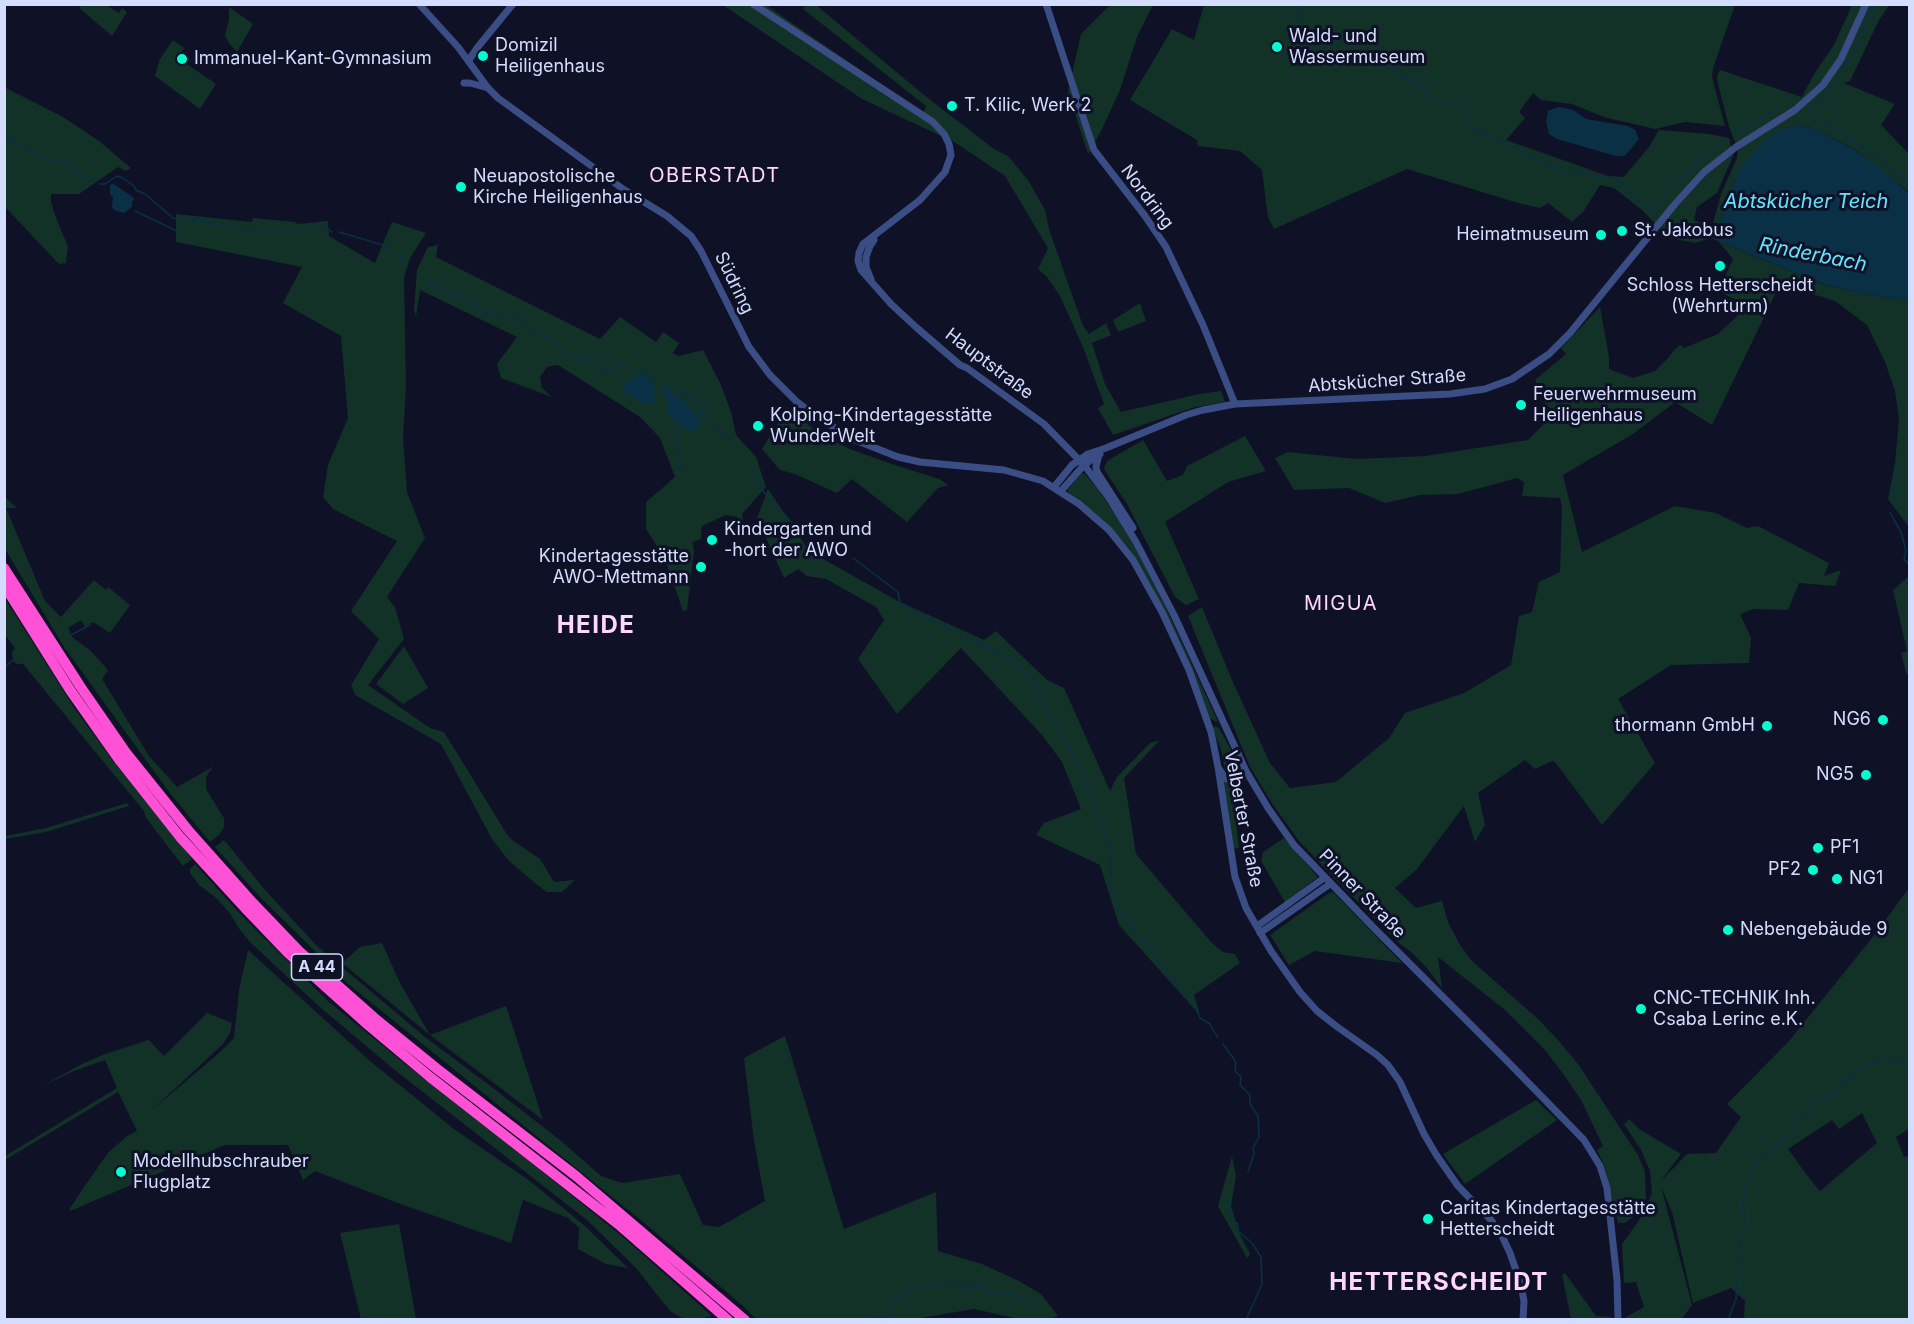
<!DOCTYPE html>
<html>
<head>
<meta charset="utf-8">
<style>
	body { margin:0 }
	#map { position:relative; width:1914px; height:1324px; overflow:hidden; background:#0f1227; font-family:Inter,sans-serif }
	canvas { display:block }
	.frame { position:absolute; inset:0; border:6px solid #d5ddff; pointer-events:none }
</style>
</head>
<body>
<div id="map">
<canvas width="1914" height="1324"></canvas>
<div class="frame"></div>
</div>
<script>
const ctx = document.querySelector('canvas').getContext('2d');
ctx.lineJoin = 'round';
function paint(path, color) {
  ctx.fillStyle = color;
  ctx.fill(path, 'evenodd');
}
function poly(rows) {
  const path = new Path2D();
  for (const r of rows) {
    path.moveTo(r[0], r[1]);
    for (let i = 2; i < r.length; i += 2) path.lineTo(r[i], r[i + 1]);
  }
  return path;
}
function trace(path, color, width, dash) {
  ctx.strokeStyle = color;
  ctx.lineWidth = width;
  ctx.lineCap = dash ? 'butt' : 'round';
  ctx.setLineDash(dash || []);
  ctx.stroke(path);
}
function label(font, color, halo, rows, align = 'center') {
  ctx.font = font + ' Inter,sans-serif';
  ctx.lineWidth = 6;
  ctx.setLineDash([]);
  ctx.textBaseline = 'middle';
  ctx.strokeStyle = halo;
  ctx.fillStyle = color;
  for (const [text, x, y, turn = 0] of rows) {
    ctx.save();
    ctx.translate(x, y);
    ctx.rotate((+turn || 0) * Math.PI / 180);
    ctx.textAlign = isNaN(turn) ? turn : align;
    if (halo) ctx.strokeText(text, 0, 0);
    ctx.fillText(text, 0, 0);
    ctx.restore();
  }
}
paint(poly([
	[82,5,106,5,119,13,122,8,127,12,112,36,79,8],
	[723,5,766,5,923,113,926,106,803,9,806,5,816,5,924,95,994,149,1008,156,1028,180,1045,210,1049,229,1083,326,1089,334,1106,323,1111,335,1092,343,1105,384,1121,412,1199,394,1221,391,1225,402,1195,407,1113,435,1098,408,1104,404,1083,347,1060,296,1047,277,1038,269,1048,248,1005,176,956,143,862,99],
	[1110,5,1153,5,1137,37,1120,90,1101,131,1088,154,1068,92,1081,34],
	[1204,5,1735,5,1713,68,1712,77,1725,126,1685,122,1655,129,1604,117,1572,104,1541,100,1533,93,1519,112,1525,118,1506,140,1608,176,1624,177,1649,147,1659,130,1709,134,1729,138,1733,156,1717,193,1697,207,1694,220,1705,225,1704,228,1707,233,1708,239,1695,243,1670,238,1665,234,1643,211,1614,188,1600,185,1583,212,1572,222,1548,203,1540,208,1518,203,1407,169,1274,229,1268,217,1262,170,1240,151,1198,146,1197,140,1130,100,1172,29,1194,40],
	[1852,5,1889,5,1878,22,1850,81,1844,83,1895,104,1881,125,1909,154,1909,192,1856,150,1816,129,1799,125,1784,128,1723,213,1718,241,1822,284,1860,293,1909,301,1909,527,1888,499,1895,463,1899,419,1895,391,1885,362,1867,325,1835,301,1780,284,1712,425,1675,402,1633,434,1563,475,1582,552,1675,506,1716,513,1747,528,1758,526,1829,563,1824,576,1841,570,1835,586,1799,583,1788,610,1754,609,1740,614,1751,638,1749,663,1671,665,1618,699,1655,763,1602,825,1555,762,1552,761,1535,769,1525,760,1478,793,1485,825,1475,842,1464,806,1417,869,1395,888,1416,908,1442,901,1448,922,1460,945,1472,961,1539,1020,1558,1040,1578,1064,1638,1155,1645,1172,1646,1199,1638,1213,1625,1223,1618,1223,1605,1168,1597,1150,1603,1146,1581,1100,1564,1075,1545,1050,1505,1010,1438,957,1442,988,1427,968,1411,952,1399,943,1340,884,1299,841,1273,805,1250,767,1188,616,1202,607,1232,680,1270,763,1290,788,1336,782,1389,738,1405,713,1464,693,1511,665,1519,616,1532,612,1539,582,1560,572,1562,507,1560,498,1522,496,1524,482,1517,478,1458,494,1420,495,1385,503,1349,488,1294,490,1275,458,1288,452,1357,459,1425,456,1528,440,1555,413,1545,403,1535,380,1566,354,1561,348,1600,307,1609,357,1609,369,1633,378,1655,371,1669,357,1674,350,1680,345,1684,348,1718,334,1748,306,1718,291,1733,259,1718,241,1713,239,1711,231,1721,194,1737,158,1738,149,1729,127,1718,84,1717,76,1720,70,1802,97,1814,74,1834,45],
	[229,7,253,24,237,52,229,43,225,36,229,19],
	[173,40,184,48,178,58,216,84,200,109,155,76,160,59],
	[4,87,63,117,99,141,131,168,126,171,118,167,79,194,51,194,51,202,55,215,68,247,66,263,59,264,5,207],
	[176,214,252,222,253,218,295,222,298,224,328,221,329,236,375,263,392,222,426,233,410,258,404,277,406,386,403,438,407,492,425,538,387,597,395,607,404,639,368,685,430,728,444,732,508,836,515,842,540,859,554,882,575,880,562,892,547,892,536,884,509,861,492,839,441,744,355,695,351,685,379,639,351,611,397,541,333,509,323,497,328,465,348,418,341,336,283,303,302,267,176,242],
	[438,245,436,257,600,339,620,317,656,342,663,332,679,343,673,353,678,356,703,350,721,385,731,412,736,435,756,457,766,487,742,514,745,536,737,517,726,515,702,526,701,539,692,542,694,551,687,610,683,611,665,559,646,529,646,502,675,477,660,438,640,417,558,365,547,367,540,377,542,388,552,397,501,378,497,364,517,337,420,290,416,317,414,309,417,270,428,247],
	[1140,303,1146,321,1118,332,1113,320],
	[787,408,820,434,850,449,892,464,939,479,949,485,938,488,907,522,852,479,837,493,795,474,780,470,762,449],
	[1245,436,1266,471,1228,482,1165,522,1199,599,1186,605,1175,597,1127,504,1104,469,1107,461,1143,440,1167,481,1183,475,1187,466],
	[1081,473,1085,474,1097,488,1119,520,1136,549,1168,612,1218,722,1210,719,1192,669,1167,616,1149,581,1130,550,1104,521,1068,492,1068,489],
	[768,489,809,551,898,601,984,640,996,631,1047,680,1064,688,1110,791,1117,777,1150,743,1160,740,1124,778,1136,854,1212,943,1223,952,1235,954,1240,963,1194,995,1200,1015,1119,925,1100,865,1036,835,1044,823,1081,809,1062,762,1042,735,961,648,897,714,858,659,884,620,876,607,826,579,807,576,798,569,784,578,757,518],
	[5,497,17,508,6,508,45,601,61,617,94,580,106,590,108,587,130,605,110,633,93,622,85,627,81,620,68,628,72,637,91,651,108,670,102,679,149,756,177,787,213,767,206,777,206,789,224,818,224,827,219,835,210,842,169,792,64,647,5,549],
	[1909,576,1909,674,1906,673,1901,653,1907,651,1893,590],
	[4,597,75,709,113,761,192,859,183,866,146,818,144,811,23,664,17,664,13,661,12,652,15,648,5,635],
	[404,646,428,688,403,704,376,684],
	[1215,726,1219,728,1242,770,1239,777,1233,779,1227,776,1226,773,1221,750,1213,728],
	[1245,776,1247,780,1232,786,1239,848,1233,849,1223,778,1228,782],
	[127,803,129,806,46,832,5,839,5,836,46,828],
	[1284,838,1318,877,1285,902,1261,861,1263,852],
	[224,840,266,891,317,946,425,1037,493,1088,560,1140,601,1176,622,1183,680,1174,703,1225,719,1227,765,1201,754,1141,744,1058,785,1036,844,1229,936,1192,938,1251,982,1264,1019,1281,1041,1294,1058,1316,1048,1319,1019,1319,974,1309,915,1319,756,1319,742,1305,643,1222,347,983,260,897,215,847],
	[195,864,243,917,329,1002,404,1063,498,1136,623,1237,712,1316,698,1319,684,1319,670,1311,636,1268,587,1220,396,1071,321,1008,252,944,240,930,229,912,215,897,199,885,190,873,190,869],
	[1909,888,1909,1129,1896,1137,1904,1157,1909,1156,1909,1319,1744,1319,1745,1301,1731,1288,1693,1303,1672,1212,1661,1186,1692,1305,1682,1319,1623,1319,1644,1307,1636,1282,1624,1283,1622,1244,1644,1213,1652,1193,1650,1171,1641,1150,1624,1124,1629,1119,1639,1129,1681,1154,1660,1182,1687,1154,1716,1153,1741,1117,1727,1104,1789,1041,1872,938],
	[1862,1113,1877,1143,1820,1191,1809,1178,1788,1149,1832,1120,1839,1129],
	[1333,892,1402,963,1315,951,1289,965,1270,935,1329,893],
	[382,943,400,983,430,1035,506,1006,543,1120,430,1035,342,963,360,947],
	[248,950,370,1061,454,1129,530,1181,584,1225,628,1268,606,1264,578,1249,579,1228,568,1218,523,1200,511,1243,395,1202,315,1171,303,1180,288,1145,225,1145,70,1211,70,1208,86,1184,108,1153,127,1136,137,1131,118,1092,5,1160,5,1156,117,1088,105,1060,74,1071,42,1086,82,1064,105,1054,149,1040,164,1056,207,1013,232,1023,230,1033,223,1044,152,1110,219,1053,234,1038,239,990],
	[1536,1100,1557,1120,1465,1184,1443,1154],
	[1232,1156,1236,1176,1231,1206,1240,1235,1250,1254,1247,1258,1218,1206],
	[399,1224,416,1319,361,1319,340,1233],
	[1565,1273,1596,1316,1612,1317,1612,1319,1571,1319,1562,1275]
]), '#123127');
paint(poly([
	[1558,107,1573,110,1586,119,1628,126,1635,130,1639,139,1625,156,1616,156,1557,139,1549,134,1546,122,1548,111],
	[1799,125,1816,129,1855,150,1879,167,1909,193,1909,301,1860,293,1823,284,1718,241,1717,237,1723,213,1739,170,1766,139,1784,128],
	[112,183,133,197,134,200,132,202,132,207,124,213,114,210,112,207,113,197,110,194,110,186],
	[635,375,641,375,651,380,654,386,655,402,648,404,641,402,633,396,624,393,623,388,625,385],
	[661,387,664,387,689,405,700,418,700,424,695,429,690,432,669,416,666,397]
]), '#0a3045');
trace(poly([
	[1299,4,1299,24,1302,29,1308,33,1313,36,1341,41,1370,42,1379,49,1387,61,1388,67,1422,86,1428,96,1441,103,1457,104,1463,108,1468,119,1475,130,1496,141,1509,144,1538,162,1557,169,1582,175,1601,176,1620,181,1630,194,1658,216],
	[1839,73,1845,62,1851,62,1871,9,1876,4],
	[1806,110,1819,102,1829,92,1836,82],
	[1813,120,1837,130,1870,151,1910,183],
	[1736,133,1778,108],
	[4,139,28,148,39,157,70,164,77,171,96,182],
	[99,184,105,184,117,176,123,178,134,186,136,190,145,194,173,218,184,221,189,222,194,220,224,225,232,229,255,230,261,234,268,233,273,229,280,232,292,232,323,225,332,232],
	[1651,209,1692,168,1700,158,1725,141],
	[135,211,181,233],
	[1672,222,1702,235],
	[339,232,386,246,405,262],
	[424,282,438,286,453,295,461,298,468,297,483,312,489,312,500,317,502,314],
	[507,311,510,312,540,336,554,341,558,344,561,350,582,361,586,360,591,363,598,364,602,371,614,368,617,365,622,364,630,368],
	[636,370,655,378],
	[662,381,703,405,705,408,702,412,705,421,717,430,727,435],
	[666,384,671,393],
	[677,443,676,430,680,425],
	[677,449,683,471],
	[751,464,763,491,798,529],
	[1893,503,1895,480,1900,458],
	[1890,513,1901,532,1906,551,1904,559,1910,566],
	[853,558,898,592,900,603,957,633],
	[71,635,90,625],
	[963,636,987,647,1010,660,1028,676,1076,760],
	[4,668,12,661,19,659],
	[1078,764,1111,847],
	[1111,853,1111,883,1118,909,1133,929,1142,938,1183,994,1191,998,1200,1018,1210,1024,1218,1038],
	[1223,1044,1236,1062,1235,1071,1241,1077,1240,1085,1250,1095,1250,1104,1258,1116,1259,1137,1253,1148,1254,1154,1248,1172],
	[1228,1200,1230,1219,1238,1224,1238,1231,1252,1243,1261,1257,1262,1284,1246,1320],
	[866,1320,885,1315,892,1301,905,1294,910,1288,923,1290,943,1282,958,1287,981,1286,988,1293,1014,1295,1031,1304],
	[1728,1320,1736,1299,1740,1236,1744,1225,1743,1201,1746,1195,1749,1174,1758,1162,1794,1129,1796,1117,1808,1112,1818,1097,1836,1094,1840,1083,1849,1080,1860,1067,1885,1058,1901,1063,1910,1063]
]), '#0a3045', 1.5);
trace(poly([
	[419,4,458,47,488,88,498,98,623,189,667,216,691,236,701,251,749,347,770,375,796,401,809,411,850,438,898,457,920,462,1004,470,1043,481,1079,504,1109,530,1133,560,1162,612,1189,670,1199,698,1211,732,1218,767,1235,877,1246,908,1271,951,1300,992,1317,1011,1336,1026,1377,1055,1388,1065,1400,1082,1424,1134,1437,1156,1458,1186,1491,1220,1502,1236,1510,1253,1521,1285,1524,1301,1523,1320],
	[753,4,933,122,944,134,949,144,951,155,945,172,920,200,863,244,859,253,858,261,861,270,891,304,917,328,960,365,967,368,1044,424,1084,465,1109,498,1136,542,1174,615,1246,771,1268,808,1294,845,1373,927,1510,1064,1584,1140,1600,1166,1607,1188,1617,1280,1618,1320],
	[1046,4,1094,150,1145,216,1166,247,1203,325,1235,404],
	[469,60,477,48,513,4],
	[464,83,470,83,488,88],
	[871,279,866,267,866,257,870,246,874,240],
	[1099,454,1096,467,1097,472,1133,528],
	[1054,487,1072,465,1088,454,1106,448,1186,415,1203,410,1235,404,1450,394,1485,389,1512,379,1549,354,1570,333,1675,204,1704,172,1736,147,1795,110,1823,85,1841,59,1866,4],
	[1061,491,1084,465,1100,454],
	[1220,770,1225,778,1232,781,1240,779,1246,771],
	[1257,926,1324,878],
	[1260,933,1330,884]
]), '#3b4d85', 7);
trace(poly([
	[4,568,80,686,127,754,188,830,253,903,299,951,378,1021,436,1068,576,1176,745,1320],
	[4,585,70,690,120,761,180,837,246,909,288,953,368,1025,430,1077,618,1224,728,1320]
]), '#fe51d6', 10);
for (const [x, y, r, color] of [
	[1277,47,6,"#02fece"],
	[483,56,6,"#02fece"],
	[182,59,6,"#02fece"],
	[952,106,6,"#02fece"],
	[461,187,6,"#02fece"],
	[1622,231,6,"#02fece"],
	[1601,235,6,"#02fece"],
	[1720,266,6,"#02fece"],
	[1521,405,6,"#02fece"],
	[758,426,6,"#02fece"],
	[712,540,6,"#02fece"],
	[701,567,6,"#02fece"],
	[1883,720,6,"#02fece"],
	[1767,726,6,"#02fece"],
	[1866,775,6,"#02fece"],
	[1818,848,6,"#02fece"],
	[1813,870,6,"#02fece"],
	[1837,879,6,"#02fece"],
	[1728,930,6,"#02fece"],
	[1641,1009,6,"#02fece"],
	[121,1172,6,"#02fece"],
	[1428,1219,6,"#02fece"]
]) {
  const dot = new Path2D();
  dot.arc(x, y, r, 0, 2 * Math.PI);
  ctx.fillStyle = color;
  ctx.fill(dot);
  trace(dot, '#0f1227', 2);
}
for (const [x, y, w] of [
	[317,967,51]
]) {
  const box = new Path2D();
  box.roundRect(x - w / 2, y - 13, w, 26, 4.5);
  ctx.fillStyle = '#0f1227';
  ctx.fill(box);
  trace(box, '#d5ddff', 1.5);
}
label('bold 16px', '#d5ddff', null, [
	["A 44",317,967]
]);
label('18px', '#d5ddff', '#0f1227', [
	["Wald- und",1289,37],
	["Wassermuseum",1289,58],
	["Domizil",495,46],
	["Heiligenhaus",495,67],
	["Immanuel-Kant-Gymnasium",194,59],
	["T. Kilic, Werk 2",964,106],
	["Neuapostolische",473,177],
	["Kirche Heiligenhaus",473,198],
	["St. Jakobus",1634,231],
	["Heimatmuseum",1589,235,"right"],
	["Schloss Hetterscheidt",1720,286,"center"],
	["(Wehrturm)",1720,307,"center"],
	["Feuerwehrmuseum",1533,395],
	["Heiligenhaus",1533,416],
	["Kolping-Kindertagesstätte",770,416],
	["WunderWelt",770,437],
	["Kindergarten und",724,530],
	["-hort der AWO",724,551],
	["Kindertagesstätte",689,557,"right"],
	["AWO-Mettmann",689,578,"right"],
	["NG6",1871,720,"right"],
	["thormann GmbH",1755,726,"right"],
	["NG5",1854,775,"right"],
	["PF1",1830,848],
	["PF2",1801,870,"right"],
	["NG1",1849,879],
	["Nebengebäude 9",1740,930],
	["CNC-TECHNIK Inh.",1653,999],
	["Csaba Lerinc e.K.",1653,1020],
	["Modellhubschrauber",133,1162],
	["Flugplatz",133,1183],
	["Caritas Kindertagesstätte",1440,1209],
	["Hetterscheidt",1440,1230]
], 'left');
label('18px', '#d5ddff', '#0f1227', [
	["Nordring",1147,197,53],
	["Südring",734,283,64],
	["Hauptstraße",989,364,37],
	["Abtskücher Straße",1387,381,-4],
	["Velberter Straße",1243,819,79],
	["Pinner Straße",1362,894,46]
]);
ctx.letterSpacing = '1.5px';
label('20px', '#ffd7fc', '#0f1227', [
	["OBERSTADT",715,176],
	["MIGUA",1341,604]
]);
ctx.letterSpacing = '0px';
label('italic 20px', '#64e3fe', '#0f1227', [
	["Abtskücher Teich",1806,202],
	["Rinderbach",1813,255,11]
]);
ctx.letterSpacing = '1.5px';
label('bold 24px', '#ffd7fc', '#0f1227', [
	["HEIDE",596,626],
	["HETTERSCHEIDT",1439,1283]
]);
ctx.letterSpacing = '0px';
</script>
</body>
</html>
